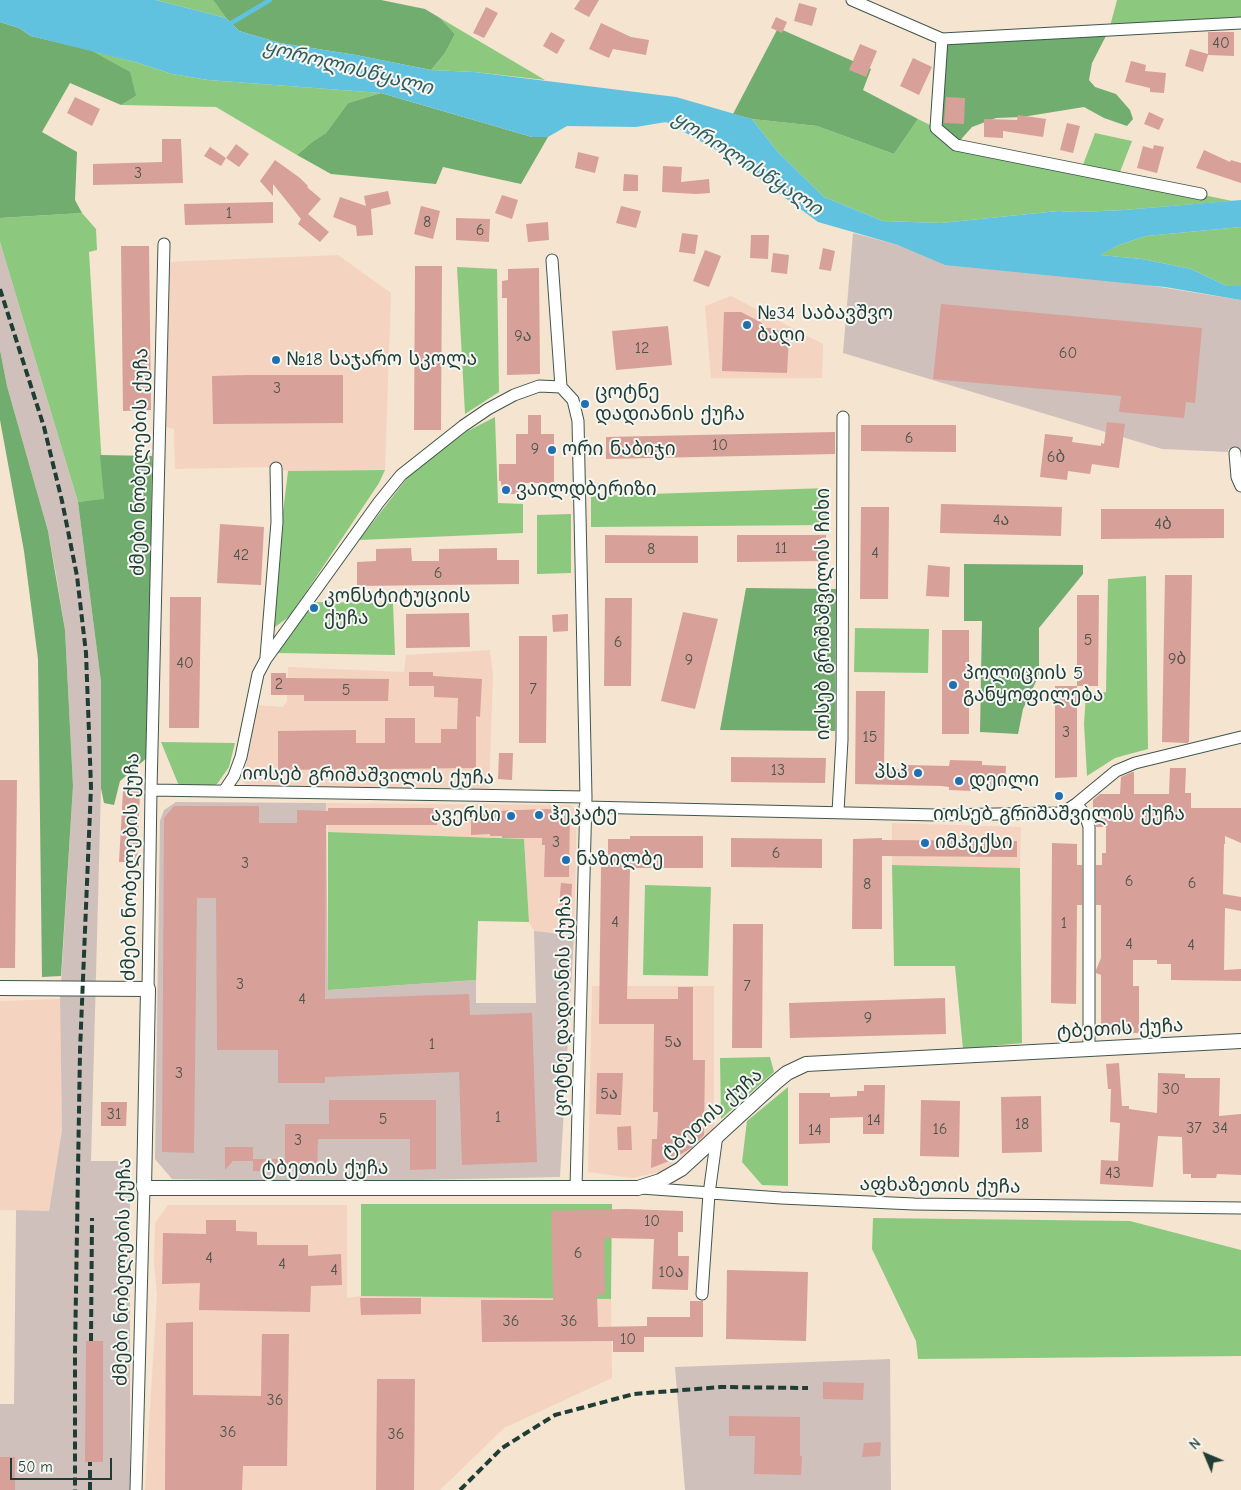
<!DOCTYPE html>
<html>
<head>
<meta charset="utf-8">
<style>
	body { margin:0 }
	#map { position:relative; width:1241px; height:1490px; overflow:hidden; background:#f5e4d0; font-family:"Comic Neue",sans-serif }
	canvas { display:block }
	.north { position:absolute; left:1181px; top:1430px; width:50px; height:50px; -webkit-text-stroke:4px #f6f6f2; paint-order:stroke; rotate:315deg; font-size:14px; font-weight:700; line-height:20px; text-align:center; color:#1f3d34 }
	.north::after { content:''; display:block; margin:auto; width:18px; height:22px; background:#1f3d34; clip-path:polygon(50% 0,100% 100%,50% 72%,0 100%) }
	.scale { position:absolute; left:10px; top:1458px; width:102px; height:22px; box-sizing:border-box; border:2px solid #1f3d34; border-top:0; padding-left:6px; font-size:15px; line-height:18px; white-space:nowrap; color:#1f3d34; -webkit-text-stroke:4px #f6f6f2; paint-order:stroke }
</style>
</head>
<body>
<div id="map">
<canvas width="1241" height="1490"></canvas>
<div class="north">N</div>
<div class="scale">50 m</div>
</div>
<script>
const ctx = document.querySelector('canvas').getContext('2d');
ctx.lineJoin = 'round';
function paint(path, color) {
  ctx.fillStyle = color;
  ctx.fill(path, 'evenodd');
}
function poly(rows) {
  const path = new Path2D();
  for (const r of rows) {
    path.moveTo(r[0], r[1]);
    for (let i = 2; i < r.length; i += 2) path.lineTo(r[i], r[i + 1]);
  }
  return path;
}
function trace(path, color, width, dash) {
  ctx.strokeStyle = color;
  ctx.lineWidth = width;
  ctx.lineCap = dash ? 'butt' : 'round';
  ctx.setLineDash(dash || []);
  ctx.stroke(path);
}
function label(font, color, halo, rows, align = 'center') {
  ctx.font = font + ' "Comic Neue","Noto Sans Georgian",sans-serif';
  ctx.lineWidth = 4;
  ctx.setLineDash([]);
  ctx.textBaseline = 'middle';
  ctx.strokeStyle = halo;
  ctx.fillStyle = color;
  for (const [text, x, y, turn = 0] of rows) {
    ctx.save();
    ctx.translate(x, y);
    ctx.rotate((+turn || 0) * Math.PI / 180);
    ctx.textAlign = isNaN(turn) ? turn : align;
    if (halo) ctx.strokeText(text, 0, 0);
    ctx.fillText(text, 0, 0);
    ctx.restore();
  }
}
paint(poly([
	[338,255,391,293,385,470,288,471,268,467,175,469,174,429,163,426,166,262],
	[731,296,823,344,822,378,711,378,705,306],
	[490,650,493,674,489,791,255,789,243,782,256,705,283,707,287,701,288,667,404,672,406,655],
	[326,803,571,805,577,812,574,935,534,931,529,922,524,839,328,832],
	[892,823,1021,827,1020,868,892,865],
	[592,986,714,986,714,1131,687,1156,660,1172,632,1178,588,1172],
	[60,999,62,1130,49,1211,0,1210,0,1001],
	[168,1205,347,1205,347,1298,361,1296,611,1299,612,1378,504,1428,440,1490,145,1490,157,1295,154,1263,155,1223]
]), '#f4d3c0');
paint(poly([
	[853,233,898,245,1241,300,1241,449,1228,449,1228,452,1162,449,843,353],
	[0,242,78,502,101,682,101,788,91,1161,130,1161,130,1490,0,1490,0,1404,14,1404,16,1210,49,1211,62,1130,60,999,73,786,65,630,56,574,48,531,7,386,0,350],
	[176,802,326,803,328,990,476,980,476,1003,536,1003,534,931,574,935,560,1177,323,1182,172,1179,155,1159,160,821,164,810],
	[890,1359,891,1490,685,1490,675,1367]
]), '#d0c0bc');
paint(poly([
	[156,0,213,0,226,18],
	[1117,0,1241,0,1241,23,1109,30],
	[440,18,545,80,474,72,431,70,445,53,455,34],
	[90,50,135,62,172,74,208,80,381,93,348,103,326,133,312,142,297,155,216,107,121,105,136,96],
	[752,119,817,126,894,154,918,119,936,128,956,145,1081,170,1095,133,1132,141,1118,177,1232,201,1124,210,1078,212,1058,211,941,223,883,221,824,197,777,151],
	[82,213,96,229,97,250,89,252,104,500,78,502,0,242,0,218],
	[1241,227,1241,286,1227,286,1191,269,1142,259,1099,255,1119,245,1146,236],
	[457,267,497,269,499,392,465,414],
	[495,417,498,503,523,504,523,533,359,540,411,473,464,433],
	[385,470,379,483,290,616,271,630,270,620,288,471],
	[827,488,827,525,591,527,591,496],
	[571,514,571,573,537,574,537,515],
	[1146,576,1148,749,1115,758,1087,776,1084,724,1086,694,1106,692,1108,579],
	[312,602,393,603,395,655,278,653],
	[855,628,929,629,928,673,854,672],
	[161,742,235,743,229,767,217,784,207,789,179,786],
	[328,832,524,839,529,922,478,921,476,980,328,990],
	[892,865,1020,868,1022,1043,963,1049,955,966,894,966],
	[645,885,711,887,708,976,643,975],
	[770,1057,774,1072,721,1119,720,1058],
	[788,1087,788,1186,762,1185,742,1162,747,1121],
	[361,1204,612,1204,611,1299,361,1296],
	[873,1218,1130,1221,1241,1250,1241,1356,918,1359,916,1341,872,1249]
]), '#8cc97f');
paint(poly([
	[213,0,381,0,425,9,440,18,455,34,445,53,431,70,356,55,280,43,239,31,226,18],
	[0,22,19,28,31,36,90,50,130,72,136,96,121,105,70,83,42,132,77,152,75,200,82,213,0,218],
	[778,28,871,69,863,90,918,119,894,154,817,126,752,119,733,114],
	[1109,30,1092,63,1089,80,1095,87,1116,94,1130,110,1133,119,1127,126,1104,118,1084,107,1022,117,996,118,972,127,956,145,936,128,942,39],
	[381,93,532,137,548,137,521,184,443,167,436,184,331,174,297,155,312,142,326,133,348,103],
	[0,350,7,386,48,531,65,630,73,786,61,976,42,977,38,659,24,551,0,420],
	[100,455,152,456,149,756,120,781,114,805,104,803,101,788,101,682,78,502,104,499],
	[964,564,1083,565,1083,574,1039,628,1039,675,1023,709,1018,734,980,732,982,621,964,621],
	[746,588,836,589,835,731,720,730]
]), '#71ad6e');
paint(poly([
	[0,0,156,0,226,18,239,31,280,43,356,55,431,70,474,72,676,97,752,119,777,151,824,197,883,221,941,223,1058,211,1078,212,1124,210,1241,200,1241,227,1146,236,1119,245,1100,255,1142,259,1191,269,1227,286,1241,286,1241,300,1165,287,945,265,898,245,818,222,731,158,666,122,636,127,567,126,548,137,532,137,381,93,208,80,172,74,135,62,31,36,19,28,0,22]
]), '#61c2df');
trace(poly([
	[228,25,270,0]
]), '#61c2df', 4.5);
paint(poly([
	[580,0,599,0,589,17,574,9],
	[799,3,817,8,812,26,794,21],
	[486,7,498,13,484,38,473,33],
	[776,17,787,22,782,33,771,28],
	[601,23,631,37,649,40,646,55,613,49,609,58,589,49],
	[551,32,565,40,557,54,543,46],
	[1208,32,1234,32,1234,56,1208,55,1203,72,1185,66,1190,49,1208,54],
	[860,44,877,51,866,77,849,70],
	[913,58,932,67,919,95,900,86],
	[1131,61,1146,65,1145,71,1166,73,1164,93,1150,92,1150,88,1125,82],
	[75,97,100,109,92,126,67,113],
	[946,97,965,98,964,124,944,123],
	[1149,112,1164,119,1159,130,1144,124],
	[1018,115,1046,119,1043,137,1003,131,1003,138,984,137,984,119,1017,120],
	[1067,123,1080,126,1073,153,1060,150],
	[162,139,181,139,183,183,93,185,93,164,162,162],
	[236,144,249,154,239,167,226,158],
	[1154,145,1164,147,1157,173,1137,168,1143,146,1153,149],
	[210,147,226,158,221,166,204,156],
	[1204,150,1230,162,1231,160,1241,163,1241,183,1196,168],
	[578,152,599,157,595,173,575,168],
	[275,160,300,178,308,186,307,187,321,199,308,214,329,232,320,242,298,224,301,219,273,184,273,196,260,181],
	[663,166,682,167,681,182,709,179,710,193,696,194,662,192],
	[624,174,638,175,638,191,623,191],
	[388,191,391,204,371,209,373,235,357,236,356,226,333,217,340,197,366,206,364,196],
	[502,195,518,200,512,219,495,213],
	[273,202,273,223,185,225,184,204],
	[421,206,440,211,433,239,414,234],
	[621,206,641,211,636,228,616,223],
	[456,218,490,219,489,242,456,240],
	[548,222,549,240,528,242,526,224],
	[682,233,698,235,695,254,679,252],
	[751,235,769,235,768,259,750,258],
	[121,246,149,246,151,410,123,411],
	[823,248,835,251,831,271,819,269],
	[705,250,721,256,709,287,693,281],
	[773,253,789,255,787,274,771,272],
	[415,266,442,266,441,430,414,430],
	[539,268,540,374,507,375,507,298,502,298,502,281,508,280,508,269],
	[941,304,1202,328,1195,403,1186,402,1184,418,1119,412,1121,396,933,379],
	[724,312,741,312,762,323,762,328,773,328,789,336,787,373,722,371],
	[668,326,672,365,616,370,612,331],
	[248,375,343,375,343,423,213,424,212,376],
	[528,415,541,415,541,434,554,434,554,483,521,483,522,494,502,494,501,481,499,481,499,464,516,464,516,434,528,434],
	[1107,422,1125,424,1119,468,1092,464,1090,474,1068,471,1067,480,1040,477,1045,434,1073,437,1072,442,1101,446,1101,443,1104,444],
	[861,425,956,425,956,452,861,451],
	[835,432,835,454,606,459,606,437],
	[941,504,1062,507,1061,536,940,533],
	[861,507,889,507,888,599,860,599],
	[1101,509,1224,509,1224,538,1101,539],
	[220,524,264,527,261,585,217,583],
	[605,535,698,536,698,563,605,563],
	[737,535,826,535,826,561,737,562],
	[411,548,412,561,439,561,439,549,497,548,497,560,519,560,519,584,357,586,357,562,376,561,376,549],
	[928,565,950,567,949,597,926,596],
	[1165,575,1192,575,1189,742,1187,743,1162,742],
	[1077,595,1099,595,1098,686,1077,686],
	[170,597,201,597,199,728,169,728],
	[605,598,632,598,631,686,604,686],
	[683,612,718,619,695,709,661,701],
	[469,613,470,647,406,648,406,614],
	[568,614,568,631,553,632,552,615],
	[942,630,969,630,969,734,942,734],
	[519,636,547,636,546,743,519,743],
	[409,672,433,672,433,676,482,679,480,717,476,716,476,768,278,770,278,731,356,730,356,743,385,743,385,718,415,718,415,743,441,743,441,729,457,729,458,698,434,697,434,686,409,686],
	[271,673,286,673,286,678,389,679,388,701,304,701,304,695,271,695],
	[1055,686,1077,686,1077,777,1055,778],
	[856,691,885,691,884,770,907,769,907,765,949,766,950,760,982,761,982,765,1006,766,1005,787,973,786,973,791,949,790,949,787,941,786,855,784],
	[499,753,513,753,512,780,498,779],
	[731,757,826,758,825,783,731,782],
	[1170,768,1186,768,1185,793,1191,793,1191,808,1241,808,1241,843,1225,836,1225,844,1224,844,1223,894,1241,897,1241,911,1225,908,1224,970,1241,969,1241,981,1171,980,1171,964,1157,964,1157,960,1133,960,1133,986,1139,986,1139,1033,1101,1033,1101,975,1096,973,1096,970,1101,958,1101,905,1096,905,1096,865,1102,865,1102,853,1106,853,1106,827,1096,827,1093,813,1093,800,1100,794,1120,794,1121,777,1132,772,1134,772,1134,794,1169,794],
	[0,780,17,780,15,968,0,968],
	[123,791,140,791,137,862,119,862],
	[174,806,259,806,259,823,297,823,297,810,328,811,328,808,437,808,437,825,326,825,325,999,469,994,470,1015,532,1013,537,1162,462,1165,459,1072,325,1077,325,1083,278,1083,278,1050,217,1050,216,898,197,898,194,1153,162,1152,164,818],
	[546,809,570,810,569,877,544,877,545,845,542,845,542,838,502,838,502,836,490,836,490,834,471,835,471,812],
	[630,836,703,836,703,868,630,868,627,999,678,999,678,987,693,987,693,1060,705,1060,704,1135,691,1148,672,1160,651,1168,652,1139,657,1139,658,1112,653,1112,654,1024,599,1024,601,867,608,867,608,839,630,839],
	[731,838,822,839,822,868,731,867],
	[882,838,882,840,1017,841,1017,857,882,856,882,929,852,929,853,839],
	[1052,843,1077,844,1077,865,1082,865,1082,905,1077,905,1076,1004,1051,1003],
	[561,883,572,884,571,905,559,905],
	[733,924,763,924,762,1048,732,1048],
	[945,998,946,1034,790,1038,789,1003],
	[1119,1063,1122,1106,1129,1106,1129,1109,1157,1113,1158,1073,1185,1074,1185,1078,1220,1078,1219,1116,1241,1114,1241,1175,1217,1174,1216,1178,1191,1178,1191,1174,1183,1174,1182,1137,1158,1136,1153,1187,1100,1184,1101,1160,1118,1161,1120,1123,1110,1122,1111,1089,1108,1089,1106,1064],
	[597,1073,623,1073,621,1115,596,1114],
	[864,1085,885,1085,884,1134,863,1134,863,1117,830,1118,830,1143,799,1144,799,1093,830,1093,830,1097,857,1096,857,1091,864,1091],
	[1041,1096,1042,1152,1002,1153,1001,1097],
	[329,1100,436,1100,436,1169,410,1170,410,1139,318,1139,317,1171,253,1171,253,1159,285,1159,285,1124,329,1124],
	[921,1100,960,1101,959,1157,920,1156],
	[101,1102,127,1102,126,1126,101,1126],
	[631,1126,632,1150,618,1150,617,1127],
	[225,1147,253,1147,253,1161,233,1161,225,1170],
	[626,1209,683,1211,683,1232,678,1232,678,1256,689,1256,688,1290,652,1289,654,1239,604,1238,605,1294,597,1295,598,1327,647,1326,647,1317,690,1317,690,1301,703,1301,703,1337,644,1337,644,1352,613,1352,613,1341,482,1342,481,1300,553,1300,551,1211],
	[206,1220,236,1220,236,1231,257,1232,257,1245,308,1245,308,1256,341,1254,342,1285,311,1286,310,1312,199,1310,200,1283,162,1284,163,1233,206,1234],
	[727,1270,808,1272,806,1341,726,1339],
	[360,1298,421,1298,421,1314,361,1315],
	[193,1322,193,1395,261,1396,262,1334,289,1334,287,1466,243,1466,242,1490,165,1490,166,1323],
	[86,1341,103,1341,103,1462,85,1462],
	[377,1379,415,1379,414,1490,376,1490],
	[823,1382,864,1383,863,1400,823,1399],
	[729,1416,800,1417,800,1456,802,1456,801,1475,754,1474,755,1436,729,1436],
	[881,1442,880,1456,862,1457,864,1443],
	[0,1457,15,1457,15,1490,0,1490]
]), '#d7a098');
const minor = poly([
	[852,0,942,39,1241,23],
	[942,39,936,128,956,145,1201,194],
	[552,260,561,387,573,400,578,421,586,797,576,1188],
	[1235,453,1237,477,1241,486],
	[266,657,277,522,276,468],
	[151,790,586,797],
	[224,791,234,776,241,757,258,674,266,659,379,502,401,475,463,426,488,409,514,395,539,386,561,387],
	[1076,804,1085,814,1089,827,1089,1049],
	[585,807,936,815,1058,813,1067,810,1076,804,1116,771,1135,763,1241,737],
	[838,812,842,740,843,417],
	[148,989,151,790,164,244],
	[641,1188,781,1198,914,1204,1241,1208],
	[702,1294,709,1194,717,1135],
	[136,1490,144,1188]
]);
const tertiary = poly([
	[0,988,148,989,144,1188,638,1188,660,1181,681,1169,776,1082,787,1073,806,1064,1241,1041]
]);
trace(minor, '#3f564b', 13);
trace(tertiary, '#3f564b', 16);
trace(minor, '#fff', 11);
trace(tertiary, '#fff', 14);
trace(poly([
	[0,289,44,427,62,501,77,576,86,653,91,787,80,1051,75,1352,75,1490],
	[91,1341,92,1218],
	[90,1490,90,1462],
	[460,1490,502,1448,555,1415,634,1394,721,1387,808,1388]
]), '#1f3d34', 4, [8, 4]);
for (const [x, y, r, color] of [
	[747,325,5,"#1f6fb2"],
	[276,360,5,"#1f6fb2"],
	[585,404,5,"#1f6fb2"],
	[552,450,5,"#1f6fb2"],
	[506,490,5,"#1f6fb2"],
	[314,608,5,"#1f6fb2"],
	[953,685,5,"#1f6fb2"],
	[918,773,5,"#1f6fb2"],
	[959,781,5,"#1f6fb2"],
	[1059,796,5,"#1f6fb2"],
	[539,815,5,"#1f6fb2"],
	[511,816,5,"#1f6fb2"],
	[925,843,5,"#1f6fb2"],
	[566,860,5,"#1f6fb2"]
]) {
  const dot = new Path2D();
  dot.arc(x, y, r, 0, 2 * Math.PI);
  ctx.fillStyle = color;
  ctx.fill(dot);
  trace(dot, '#f6f6f2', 2);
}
label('16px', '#4d564d', null, [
	["40",1221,43],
	["3",138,173],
	["1",229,213],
	["8",427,222],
	["6",480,230],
	["9ა",523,336],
	["12",642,348],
	["60",1068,353],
	["3",277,388],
	["6",909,438],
	["10",720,445],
	["9",535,449],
	["6ბ",1056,457],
	["4ა",1001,520],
	["4ბ",1163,524],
	["11",781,548],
	["8",651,549],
	["4",875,553],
	["42",241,555],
	["6",438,573],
	["5",1088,640],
	["6",618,642],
	["9ბ",1177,659],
	["9",689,660],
	["40",185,663],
	["2",279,684],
	["7",533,689],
	["5",346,690],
	["3",1066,732],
	["15",870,737],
	["13",778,770],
	["3",556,842],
	["6",776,853],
	["3",245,863],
	["6",1129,881],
	["6",1192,883],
	["8",867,884],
	["4",615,922],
	["1",1064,923],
	["4",1129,944],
	["4",1191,945],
	["3",240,984],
	["7",747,986],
	["4",302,999],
	["9",868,1018],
	["5ა",673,1042],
	["1",432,1044],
	["3",179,1073],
	["30",1171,1089],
	["5ა",609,1094],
	["31",114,1114],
	["1",498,1117],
	["5",383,1119],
	["14",874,1120],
	["18",1022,1124],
	["37",1194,1128],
	["34",1220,1128],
	["16",940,1129],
	["14",815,1130],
	["3",298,1140],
	["43",1113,1173],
	["10",652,1221],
	["6",578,1253],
	["4",209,1258],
	["4",282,1264],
	["4",334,1270],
	["10ა",671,1272],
	["36",511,1321],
	["36",569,1321],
	["10",628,1339],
	["36",275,1400],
	["36",228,1432],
	["36",396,1434]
]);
label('19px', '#1f3d34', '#f6f6f2', [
	["№34 საბავშვო",757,314],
	["ბაღი",757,336],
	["№18 საჯარო სკოლა",286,360],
	["ცოტნე",595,393],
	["დადიანის ქუჩა",595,415],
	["ორი ნაბიჯი",562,450],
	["ვაილდბერიზი",516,490],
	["კონსტიტუციის",324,597],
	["ქუჩა",324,619],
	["პოლიციის 5",963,674],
	["განყოფილება",963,696],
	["პსპ",908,773,"right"],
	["დეილი",969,781],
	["ჰეკატე",549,815],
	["იოსებ გრიშაშვილის ქუჩა",1059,815,"center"],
	["ავერსი",501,816,"right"],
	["იმპექსი",935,843],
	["ნაზილბე",576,860]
], 'left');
label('19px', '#1f3d34', '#f6f6f2', [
	["ძმები ნობელების ქუჩა",140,462,-89],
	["იოსებ გრიშაშვილის ჩიხი",824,614,-90],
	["იოსებ გრიშაშვილის ქუჩა",368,776,1],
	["ძმები ნობელების ქუჩა",131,867,-89],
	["ცოტნე დადიანის ქუჩა",563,1006,-89],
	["ტბეთის ქუჩა",1120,1029,-3],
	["ტბეთის ქუჩა",712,1114,-41],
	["ტბეთის ქუჩა",325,1169],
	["აფხაზეთის ქუჩა",940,1186,1],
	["ძმები ნობელების ქუჩა",123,1272,-89]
]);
label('italic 20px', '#305e5f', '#f6f6f2', [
	["ყოროლისწყალი",348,68,14],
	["ყოროლისწყალი",747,164,33]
]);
</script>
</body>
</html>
